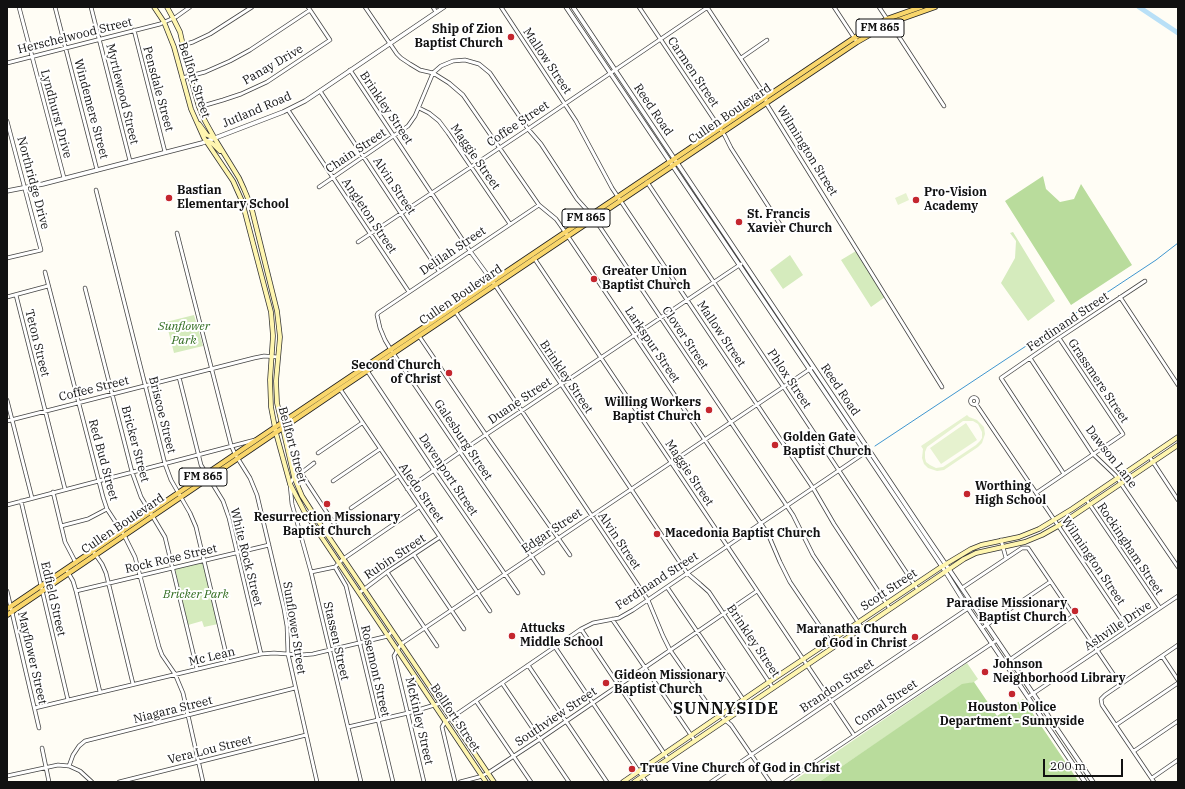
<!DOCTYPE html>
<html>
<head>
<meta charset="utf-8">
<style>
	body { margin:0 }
	#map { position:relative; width:1185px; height:789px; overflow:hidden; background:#fffdf5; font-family:"IBM Plex Serif",serif }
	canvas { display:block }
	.frame { position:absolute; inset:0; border:8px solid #111; pointer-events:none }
	.scale { position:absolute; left:1043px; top:759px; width:80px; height:18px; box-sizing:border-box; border:2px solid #111; border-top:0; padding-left:5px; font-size:12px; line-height:14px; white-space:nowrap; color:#111; -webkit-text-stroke:3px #fff; paint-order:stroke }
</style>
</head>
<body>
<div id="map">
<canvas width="1185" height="789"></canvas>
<div class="frame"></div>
<div class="scale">200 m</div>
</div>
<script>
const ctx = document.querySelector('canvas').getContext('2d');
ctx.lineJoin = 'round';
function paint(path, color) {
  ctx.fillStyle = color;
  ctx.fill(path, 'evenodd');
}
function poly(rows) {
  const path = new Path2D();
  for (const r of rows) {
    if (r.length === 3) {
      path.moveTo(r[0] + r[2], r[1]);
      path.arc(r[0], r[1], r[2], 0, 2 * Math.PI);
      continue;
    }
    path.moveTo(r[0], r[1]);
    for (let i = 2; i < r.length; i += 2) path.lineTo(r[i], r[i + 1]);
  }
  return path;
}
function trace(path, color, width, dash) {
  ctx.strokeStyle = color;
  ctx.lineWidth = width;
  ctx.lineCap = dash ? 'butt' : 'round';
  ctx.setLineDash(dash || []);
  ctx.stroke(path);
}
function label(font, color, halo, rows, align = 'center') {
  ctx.font = font + ' "IBM Plex Serif",serif';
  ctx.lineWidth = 4;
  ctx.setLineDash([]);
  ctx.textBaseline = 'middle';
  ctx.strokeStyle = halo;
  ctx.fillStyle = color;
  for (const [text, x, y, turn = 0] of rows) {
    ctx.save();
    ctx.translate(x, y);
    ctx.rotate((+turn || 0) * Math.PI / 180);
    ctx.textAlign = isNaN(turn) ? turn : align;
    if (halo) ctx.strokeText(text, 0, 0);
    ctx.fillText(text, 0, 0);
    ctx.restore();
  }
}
paint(poly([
	[1013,232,1055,301,1028,321,1001,283,1015,258,1016,241,1010,233],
	[856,251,885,297,871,307,841,260],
	[790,255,803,275,783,289,770,270],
	[194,315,203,346,174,353,166,322],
	[204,562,218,624,204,627,202,621,188,625,175,569],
	[967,663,978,679,974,682,962,685,819,782,792,782]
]), '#d5ebbd');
paint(poly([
	[1043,176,1046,189,1060,202,1074,199,1081,184,1132,265,1071,305,1005,201],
	[974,682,997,716,1023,699,1079,782,819,782,962,684]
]), '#b9dc9c');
paint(poly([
	[906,193,909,200,898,205,895,198],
	[967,415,969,417,977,420,984,427,985,434,982,443,978,447,944,470,937,471,928,468,924,464,922,458,923,449,921,446],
	[963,421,973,421,978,424,982,432,982,438,980,441,976,445,943,467,936,468,930,465,926,462,925,458,925,452,927,447],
	[966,423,977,440,941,464,930,448]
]), '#e6f2cf');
trace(poly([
	[875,446,1156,260,1178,243]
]), '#3f96cf', 1);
trace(poly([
	[1139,7,1178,33]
]), '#b9e0f7', 5);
const minor = poly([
	[19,7,64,178],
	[55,7,97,170],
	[91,7,130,161],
	[365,7,397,54,401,58,410,64,420,70,433,73,449,83,463,95,539,205,556,219,561,226,768,534,780,562,790,582,834,647],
	[433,7,436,12],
	[501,7,576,121,612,188,813,488,834,524,890,609],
	[639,7,725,136,731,148,783,229],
	[707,7,766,97,766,103,942,387],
	[834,7,857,42],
	[879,7,887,19],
	[890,23,944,106],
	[134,30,165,152],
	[183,45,193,42,210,34,252,7],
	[741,58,767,40],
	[7,63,160,24,176,17,190,7],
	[350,70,470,251,495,285,687,573,700,584,709,592,773,688],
	[182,78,205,72,230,61,250,50,310,10],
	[320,91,439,271],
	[199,107,223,100,241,94,267,82,330,40,308,7],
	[419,108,429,113,439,121,448,133,510,224],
	[288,110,409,292],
	[7,121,41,250,7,258],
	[647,182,783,386,918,590],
	[319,187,408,126,415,116,433,73,441,66,453,61,465,60,479,64,490,73,528,129,541,144,577,199,594,218,793,515,813,555,862,628],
	[96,190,165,464,171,480,190,513,196,527,228,662],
	[539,205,378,313,377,315,380,328,385,340,391,350,460,452,543,573],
	[177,233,231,445,235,454,250,478,257,495,284,609,287,626,288,654,317,782],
	[358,242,528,129,708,7],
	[534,258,854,735],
	[45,272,103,497,107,509,124,535,135,557,159,647,162,655,175,674,183,693,203,782],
	[85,288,132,472,141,497,165,537,197,669],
	[16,295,65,489],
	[7,297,48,286],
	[1120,297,1178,385],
	[455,311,648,600,663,636,670,650,707,703,717,713,731,725,770,782],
	[419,336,486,435,570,555],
	[1030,358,1093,454,1115,475,1178,567],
	[366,369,434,471,518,593],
	[179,377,201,465,223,501,229,518,261,654],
	[340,389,490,611],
	[974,401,3.5],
	[7,400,32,498],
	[976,404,1128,629],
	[7,421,254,358,264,356,278,357],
	[318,453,362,423],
	[1149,456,1178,500],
	[314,463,301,473,294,477,290,484,292,504,311,572,361,782],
	[301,473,339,531],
	[1064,474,1001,378,1059,338,1145,281],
	[333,481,380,449],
	[407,489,460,452,741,264],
	[53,492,65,542,76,563],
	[1036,493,1123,434,1059,338],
	[1086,499,1160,608],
	[21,501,68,700],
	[7,505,255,440],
	[351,508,398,476],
	[61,526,88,519,107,509],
	[1001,540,1006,558],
	[93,551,102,564,106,573,133,684],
	[414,555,464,629],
	[335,567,346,586,393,782],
	[66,569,73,581,76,591,100,692],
	[311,572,335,567,343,559,419,507],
	[387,572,437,646],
	[667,587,747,705],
	[962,588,1022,548,1028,548,1120,684],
	[7,591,39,728],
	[76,591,269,545],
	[359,593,387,572,440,537],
	[612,619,695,741],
	[982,628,1050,582],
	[581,629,668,759],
	[555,647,646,782],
	[1162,656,1178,680],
	[1005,663,1073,616],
	[528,665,607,782],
	[502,683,569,782],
	[1028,697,1178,596],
	[476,701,531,782],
	[35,708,261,654,274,653,301,655,313,654,388,636,392,631],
	[1116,725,1178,683],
	[348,727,408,713,441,703],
	[42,748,49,782],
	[1134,751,1178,721],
	[69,766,73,755,79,746,85,741,295,688],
	[7,776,58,765,69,766,80,771,92,782],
	[1152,778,1178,760],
	[119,782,306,735],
	[424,782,394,656,401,644,813,367],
	[455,782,442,727,445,722,581,629,593,623,619,618,633,610,869,450],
	[460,782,479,777,488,773,540,739,757,591],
	[711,782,973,605],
	[785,782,997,640],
	[1154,782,1102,705,1101,699,1105,695,1178,645]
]);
const tertiary = poly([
	[566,7,945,571,968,608,1085,782],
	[573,7,921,528,1093,782],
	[7,191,43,184,202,143,283,112,305,101,320,91,444,7]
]);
const secondary = poly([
	[154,7,164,22,174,47,191,109,195,118,204,138,233,181,242,201,271,312,273,336,270,380,271,407,276,433,290,484,304,511,486,782],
	[167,7,173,18,180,32,190,76,199,107,205,121,215,139,239,178,244,189,251,206,277,311,280,337,276,381,277,403,294,477,302,496,322,527,494,782],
	[199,124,207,135,214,138],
	[207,141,212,143,220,151],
	[623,782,769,682,941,567,971,549,981,545,1019,537,1039,529,1072,509,1178,437],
	[634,782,964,559,976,553,1025,542,1042,535,1058,526,1178,445]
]);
const primary = poly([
	[7,609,274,428,854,38,887,19,921,7],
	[7,615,340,389,857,42,890,23,935,7]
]);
trace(minor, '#444', 4.5);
trace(tertiary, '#444', 5);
trace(secondary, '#333', 5.5);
trace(primary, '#222', 6);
trace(minor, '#fff', 3);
trace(tertiary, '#fff', 3.5);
trace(secondary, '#fff6b0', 4);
trace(primary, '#f9d66b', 4.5);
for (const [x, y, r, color] of [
	[511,37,4,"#c4262e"],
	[169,198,4,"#c4262e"],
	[916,200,4,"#c4262e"],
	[739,222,4,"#c4262e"],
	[594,279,4,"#c4262e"],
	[449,373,4,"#c4262e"],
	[709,410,4,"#c4262e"],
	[775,445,4,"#c4262e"],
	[967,494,4,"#c4262e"],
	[327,504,4,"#c4262e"],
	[657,534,4,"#c4262e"],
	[1075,611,4,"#c4262e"],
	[512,636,4,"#c4262e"],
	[915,637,4,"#c4262e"],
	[985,672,4,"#c4262e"],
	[606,683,4,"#c4262e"],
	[1012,694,4,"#c4262e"],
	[632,769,4,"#c4262e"]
]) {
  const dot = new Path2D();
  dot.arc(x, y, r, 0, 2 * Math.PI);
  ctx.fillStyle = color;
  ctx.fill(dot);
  trace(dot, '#fff', 1.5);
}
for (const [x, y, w] of [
	[880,28,48],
	[586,218,48],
	[203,477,48]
]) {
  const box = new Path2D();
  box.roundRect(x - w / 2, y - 9, w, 18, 3);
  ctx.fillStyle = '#fff';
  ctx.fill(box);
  trace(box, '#111', 1);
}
label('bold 11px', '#111', null, [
	["FM 865",880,28],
	["FM 865",586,218],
	["FM 865",203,477]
]);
label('bold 12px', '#111', '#fff', [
	["Ship of Zion",503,30,"right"],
	["Baptist Church",503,44,"right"],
	["Bastian",177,191],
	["Elementary School",177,205],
	["Pro-Vision",924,193],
	["Academy",924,207],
	["St. Francis",747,215],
	["Xavier Church",747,229],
	["Greater Union",602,272],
	["Baptist Church",602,286],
	["Second Church",441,366,"right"],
	["of Christ",441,380,"right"],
	["Willing Workers",701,403,"right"],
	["Baptist Church",701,417,"right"],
	["Golden Gate",783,438],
	["Baptist Church",783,452],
	["Worthing",975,487],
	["High School",975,501],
	["Resurrection Missionary",327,518,"center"],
	["Baptist Church",327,532,"center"],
	["Macedonia Baptist Church",665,534],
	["Paradise Missionary",1067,604,"right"],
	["Baptist Church",1067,618,"right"],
	["Attucks",520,629],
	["Middle School",520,643],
	["Maranatha Church",907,630,"right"],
	["of God in Christ",907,644,"right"],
	["Johnson",993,665],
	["Neighborhood Library",993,679],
	["Gideon Missionary",614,676],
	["Baptist Church",614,690],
	["Houston Police",1012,708,"center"],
	["Department - Sunnyside",1012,722,"center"],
	["True Vine Church of God in Christ",640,769]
], 'left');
label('12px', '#111', '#fff', [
	["Herschelwood Street",75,36,-14],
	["Mallow Street",547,61,56],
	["Panay Drive",273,65,-30],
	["Carmen Street",693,72,56],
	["Bellfort Street",194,80,72],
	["Pensdale Street",158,89,75],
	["Myrtlewood Street",122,94,76],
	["Brinkley Street",386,108,56],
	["Windemere Street",91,109,75],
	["Jutland Road",257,110,-23],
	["Reed Road",653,110,56],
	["Lyndhurst Drive",56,114,75],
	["Cullen Boulevard",730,114,-34],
	["Coffee Street",518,124,-34],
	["Chain Street",356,151,-34],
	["Wilmington Street",807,151,58],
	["Maggie Street",475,157,55],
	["Northridge Drive",33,183,75],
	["Alvin Street",394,186,56],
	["Angleton Street",369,216,56],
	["Delilah Street",453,251,-34],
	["Cullen Boulevard",461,295,-34],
	["Ferdinand Street",1068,322,-34],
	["Mallow Street",721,334,56],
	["Clover Street",685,338,56],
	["Teton Street",37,343,76],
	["Larkspur Street",652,345,56],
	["Brinkley Street",566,377,56],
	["Phlox Street",789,379,56],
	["Grassmere Street",1098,381,56],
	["Coffee Street",94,389,-14],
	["Reed Road",840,390,56],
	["Duane Street",520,401,-34],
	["Briscoe Street",162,415,76],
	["Galesburg Street",463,440,56],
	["Bricker Street",135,444,75],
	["Bellfort Street",292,445,75],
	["Dawson Lane",1111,457,52],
	["Red Bud Street",103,460,75],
	["Maggie Street",689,473,56],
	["Davenport Street",448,475,56],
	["Aledo Street",421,493,55],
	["Cullen Boulevard",123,524,-34],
	["Edgar Street",552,531,-34],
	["Alvin Street",619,541,56],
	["Rockingham Street",1130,549,56],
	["White Rock Street",246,557,76],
	["Rubin Street",395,557,-34],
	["Rock Rose Street",171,559,-13],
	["Wilmington Street",1093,561,56],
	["Ferdinand Street",657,581,-33],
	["Scott Street",889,590,-34],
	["Edfield Street",53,599,77],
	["Ashville Drive",1118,626,-34],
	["Sunflower Street",294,628,81],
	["Stassen Street",336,641,77],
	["Brinkley Street",753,641,56],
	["Mc Lean",212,657,-13],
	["Mayflower Street",32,658,77],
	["Rosemont Street",375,671,77],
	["Brandon Street",837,686,-34],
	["Comal Street",886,703,-34],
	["Niagara Street",173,710,-14],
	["Southview Street",556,717,-34],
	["Bellfort Street",455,718,56],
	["McKinley Street",419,721,77],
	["Vera Lou Street",210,750,-14]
]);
label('italic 12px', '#2f6b1f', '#fff', [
	["Sunflower",184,327],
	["Park",184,341],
	["Bricker Park",196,595]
]);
ctx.letterSpacing = '1px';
label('bold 16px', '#111', '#fff', [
	["SUNNYSIDE",726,709]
]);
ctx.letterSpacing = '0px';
</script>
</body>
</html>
